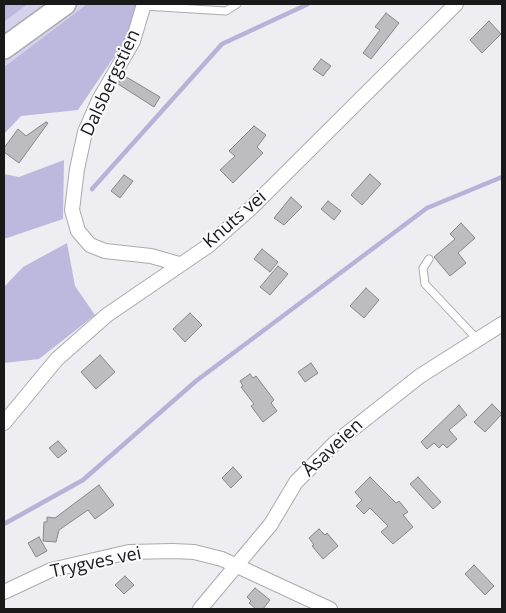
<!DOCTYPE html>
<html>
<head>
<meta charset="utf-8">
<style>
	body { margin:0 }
	#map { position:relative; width:506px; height:613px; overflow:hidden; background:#eeedf1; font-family:"Open Sans",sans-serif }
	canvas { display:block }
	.frame { position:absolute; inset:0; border:5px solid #19191a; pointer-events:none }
</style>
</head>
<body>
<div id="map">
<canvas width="506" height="613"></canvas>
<div class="frame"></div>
</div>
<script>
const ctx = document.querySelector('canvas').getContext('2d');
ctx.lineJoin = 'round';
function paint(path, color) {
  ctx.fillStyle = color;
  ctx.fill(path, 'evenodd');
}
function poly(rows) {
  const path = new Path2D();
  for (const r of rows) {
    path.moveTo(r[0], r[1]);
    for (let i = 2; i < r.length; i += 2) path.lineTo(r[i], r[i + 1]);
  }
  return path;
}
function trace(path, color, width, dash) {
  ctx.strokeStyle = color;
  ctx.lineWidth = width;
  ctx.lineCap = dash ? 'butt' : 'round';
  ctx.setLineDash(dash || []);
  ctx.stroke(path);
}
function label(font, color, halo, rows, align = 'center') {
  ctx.font = font + ' "Open Sans",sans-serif';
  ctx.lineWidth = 4;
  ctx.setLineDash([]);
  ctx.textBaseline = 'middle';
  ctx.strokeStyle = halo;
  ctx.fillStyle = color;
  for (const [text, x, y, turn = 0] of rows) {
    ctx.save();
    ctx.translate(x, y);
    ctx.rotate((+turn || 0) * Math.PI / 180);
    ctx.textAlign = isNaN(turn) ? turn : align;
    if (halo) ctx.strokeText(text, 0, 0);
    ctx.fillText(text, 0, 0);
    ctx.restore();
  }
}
paint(poly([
	[28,4,87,4,4,67,4,22]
]), '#d5d2ee');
paint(poly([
	[4,4,28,4,4,22],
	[87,4,150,4,78,110,21,116,4,134,4,67],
	[64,160,63,219,4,239,4,174,19,177],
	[67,243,75,286,95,315,39,359,4,363,4,287,23,267]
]), '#bdb8de');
trace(poly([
	[4,8,6,4],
	[92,189,222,44,308,4],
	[4,524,83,480,196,381,427,208,502,177]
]), '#b7b2d8', 4.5);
const building = poly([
	[386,13,399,23,371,59,363,53,380,30,375,27,386,13],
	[489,21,501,34,482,53,470,40,489,21],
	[321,59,331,66,323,76,313,69,321,59],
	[123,75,160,97,154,107,118,84,123,75],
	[46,122,48,123,19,163,4,152,4,148,18,129,26,136,46,122],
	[254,126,266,135,257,147,263,153,233,183,220,170,235,156,229,151,254,126],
	[370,174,381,184,362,205,351,195,370,174],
	[124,175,133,181,120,198,111,191,124,175],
	[291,197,302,207,284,225,274,218,291,197],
	[328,201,341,211,334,220,321,209,328,201],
	[461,223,475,238,458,253,466,263,450,276,434,257,455,239,450,234,461,223],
	[262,249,278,262,270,272,254,259,262,249],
	[278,266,288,274,270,295,260,287,278,266],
	[366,288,379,300,364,318,350,306,366,288],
	[190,313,202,325,185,342,173,329,190,313],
	[100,355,115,372,96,389,81,372,100,355],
	[311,363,318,373,305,382,298,372,311,363],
	[250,374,253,378,256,376,274,400,271,403,277,411,263,422,251,406,254,404,241,387,243,386,240,381,250,374],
	[492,404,502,414,485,432,474,422,492,404],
	[459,405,467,415,449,430,457,439,447,448,443,444,439,448,434,443,427,449,421,442,459,405],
	[58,441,67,451,58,458,49,448,58,441],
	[233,467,242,477,231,488,222,478,233,467],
	[370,477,396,503,399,501,408,512,403,515,413,527,393,544,381,532,388,526,370,508,364,514,356,506,362,500,355,492,370,477],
	[418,477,441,502,433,509,410,484,418,477],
	[99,485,114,505,95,519,88,510,59,530,56,542,43,541,44,522,47,522,47,517,55,518,99,485],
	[319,529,325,535,327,533,338,546,323,559,312,546,314,545,309,538,319,529],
	[39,537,47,551,36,557,28,543,39,537],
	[474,565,494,586,485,595,465,574,474,565],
	[125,576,134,585,124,594,115,585,125,576],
	[255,588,270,600,263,609,256,609,249,603,251,601,247,597,255,588]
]);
paint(building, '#bdbdc0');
trace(building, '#87878a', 1);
const service = poly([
	[144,6,226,11,237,4],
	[429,259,423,268,425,284,477,339]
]);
const minor = poly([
	[144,4,133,41,99,100,85,132,77,169,72,210,78,231,90,245,105,251,151,256,179,264],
	[4,423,57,359,107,315,208,246,251,208,456,4],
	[4,592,51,570,129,552,173,551,194,552,222,559,330,609],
	[200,609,271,524,296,482,335,443,420,376,502,324]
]);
const primary = poly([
	[4,48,65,4]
]);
trace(service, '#abaaae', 9);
trace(minor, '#abaaae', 16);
trace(primary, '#abaaae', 24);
trace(service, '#fff', 7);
trace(minor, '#fff', 14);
trace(primary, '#fff', 21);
label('18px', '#19191a', '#fbfbff', [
	["Dalsbergstien",111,83,-65],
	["Knuts vei",235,220,-41],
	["Åsaveien",333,448,-43],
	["Trygves vei",96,563,-12]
]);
</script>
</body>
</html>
